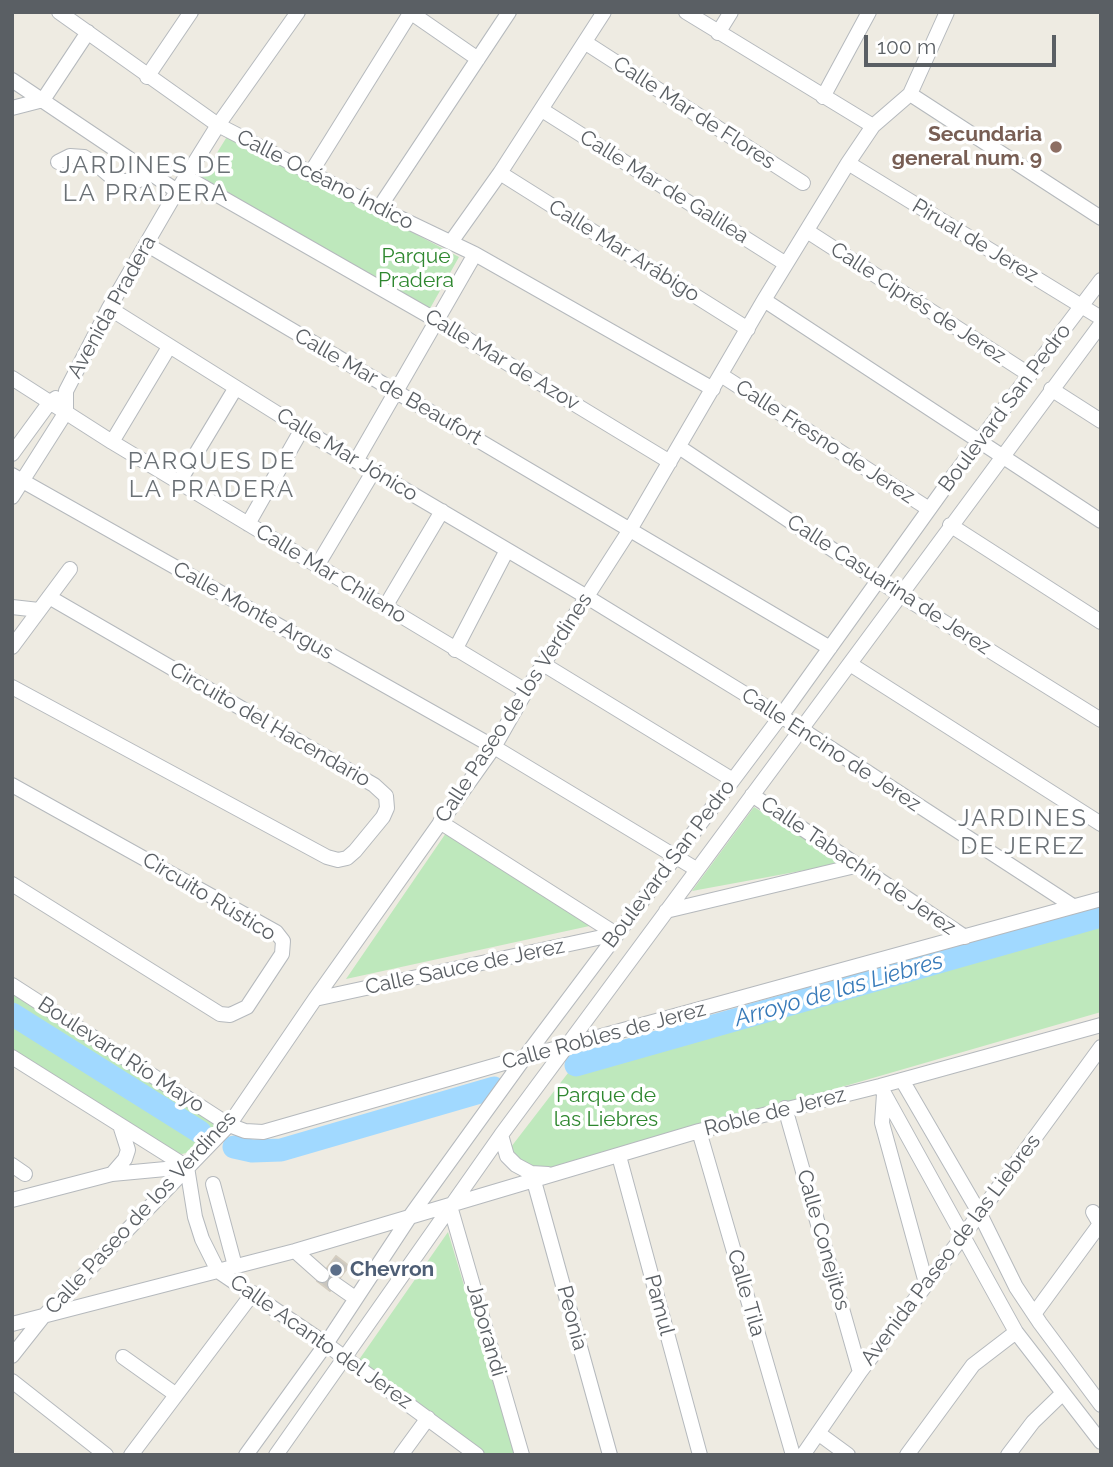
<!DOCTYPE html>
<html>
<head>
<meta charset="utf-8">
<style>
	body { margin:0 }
	#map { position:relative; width:1113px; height:1467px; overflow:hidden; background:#eeebe2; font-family:Raleway,sans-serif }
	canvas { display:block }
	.frame { position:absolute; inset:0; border:14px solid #5a5f64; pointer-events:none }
	.scale { position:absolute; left:864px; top:35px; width:192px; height:32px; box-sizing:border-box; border:4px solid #5a5f64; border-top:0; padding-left:9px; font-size:21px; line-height:24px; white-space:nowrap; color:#5a5f64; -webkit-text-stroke:5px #fff; paint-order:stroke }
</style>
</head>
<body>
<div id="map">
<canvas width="1113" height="1467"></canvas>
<div class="frame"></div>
<div class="scale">100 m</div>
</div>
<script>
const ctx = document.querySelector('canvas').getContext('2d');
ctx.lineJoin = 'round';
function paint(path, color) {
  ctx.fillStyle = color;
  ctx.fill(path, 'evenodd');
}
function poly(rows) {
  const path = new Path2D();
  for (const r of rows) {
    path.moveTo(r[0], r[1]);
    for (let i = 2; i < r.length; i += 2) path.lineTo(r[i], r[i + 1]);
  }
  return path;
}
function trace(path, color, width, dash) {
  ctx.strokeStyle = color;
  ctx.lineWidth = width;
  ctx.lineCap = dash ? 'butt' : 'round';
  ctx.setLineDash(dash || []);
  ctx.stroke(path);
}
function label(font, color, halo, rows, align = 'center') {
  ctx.font = font + ' Raleway,sans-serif';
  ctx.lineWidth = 7;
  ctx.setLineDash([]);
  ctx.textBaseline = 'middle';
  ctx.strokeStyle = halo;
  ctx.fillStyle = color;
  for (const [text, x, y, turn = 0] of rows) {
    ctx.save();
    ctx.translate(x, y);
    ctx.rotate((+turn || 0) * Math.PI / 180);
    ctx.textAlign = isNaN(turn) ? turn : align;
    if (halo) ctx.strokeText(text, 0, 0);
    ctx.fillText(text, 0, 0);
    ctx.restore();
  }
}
paint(poly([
	[228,135,459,257,428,312,202,177],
	[754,807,844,863,692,891],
	[446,833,594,925,346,979],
	[1101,920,1101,1012,558,1169,534,1170,519,1160,511,1147,568,1073],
	[12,994,148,1082,214,1120,215,1131,198,1150,182,1154,176,1153,12,1051],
	[448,1232,515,1455,478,1455,356,1364]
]), '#bee8bc');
trace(poly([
	[12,1014,200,1132],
	[576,1065,1101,916],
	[234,1147,252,1151,281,1150,494,1088]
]), '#a1d9ff', 23);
const building = poly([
	[336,1256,349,1266,330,1291,317,1281,336,1256]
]);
paint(building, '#c9c6bf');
trace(building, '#d4cdc0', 2);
const minor = poly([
	[59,12,218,125,379,208,475,254,713,389],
	[410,12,478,59],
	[686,12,873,126],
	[718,33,731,12],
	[586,43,803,183],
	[147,77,191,12],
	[12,80,177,191],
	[910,94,1101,218],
	[823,97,869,12],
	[12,108,43,100,88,32],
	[542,110,786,264],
	[58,162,70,156,84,157,97,165,110,176,123,181,137,181,152,174],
	[848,163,1101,318],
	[500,173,748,329],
	[310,174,411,12],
	[186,177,436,320,670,462],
	[379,208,509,12],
	[807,231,1030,375],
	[451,242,500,173,604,12],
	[146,244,830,648],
	[764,300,1101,521],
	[109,308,302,429,587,597,781,716,1073,906],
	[721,375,929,509],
	[12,378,112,442,526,691],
	[1051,389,1101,421],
	[112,442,169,347],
	[679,447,899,594,1101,720],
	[12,454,50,402,56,398],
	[356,461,475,254],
	[12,475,494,747,696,869],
	[179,482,235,389],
	[12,497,66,412,66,391,109,308,177,191,218,125,298,12],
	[248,524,302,429],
	[950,525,1101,622],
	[317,566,373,472],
	[12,607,39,610],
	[385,607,442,511],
	[12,647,70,569],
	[455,650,507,550],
	[543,664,733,780],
	[850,664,1101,824],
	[12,687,327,857,338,860,347,858,355,851,383,817,387,808,386,796,374,785,49,597],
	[12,785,276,932,283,941,282,954,247,1007,230,1015,220,1014,12,884],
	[752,795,965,937],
	[440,822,616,934],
	[666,911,855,866],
	[12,985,229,1125,245,1131,263,1132,525,1057,1101,899],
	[315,999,616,934],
	[12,1057,187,1167],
	[902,1080,980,1214,1016,1287,1040,1323,1101,1405],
	[880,1086,1016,1332,1101,1442],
	[884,1094,882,1123,926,1283],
	[785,1108,860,1372],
	[699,1131,793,1455],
	[501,1135,507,1156,516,1165,531,1173,548,1174],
	[619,1156,700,1455],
	[12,1165,25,1174],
	[187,1167,195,1217,202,1239,218,1271,326,1344,477,1455],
	[112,1174,125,1159,128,1150,120,1125],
	[534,1181,610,1455],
	[213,1184,235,1266],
	[12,1200,112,1174,187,1167],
	[450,1206,522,1455],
	[295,1251,322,1275],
	[335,1284,355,1298],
	[1034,1314,1100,1224,1093,1212],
	[12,1324,295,1251,699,1131,880,1086,1101,1025],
	[12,1356,42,1318,229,1125,315,999,494,747,526,691,631,528,764,300,848,163,873,126,910,94,947,12],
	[123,1357,175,1394],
	[12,1381,106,1455],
	[818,1433,848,1455],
	[131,1455,253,1293],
	[246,1455,326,1344,411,1215,525,1057,781,716,953,476,1101,280],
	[276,1455,501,1135,1101,324],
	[401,1455,428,1418],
	[803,1455,860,1372,963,1236,1101,1047],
	[907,1455,973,1365,1016,1332],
	[1008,1455,1033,1422,1063,1393]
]);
trace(minor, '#b5b9bd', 16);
trace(minor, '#fff', 14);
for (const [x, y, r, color] of [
	[1056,147,7,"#8d6e63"],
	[336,1270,7,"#5c6f8a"]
]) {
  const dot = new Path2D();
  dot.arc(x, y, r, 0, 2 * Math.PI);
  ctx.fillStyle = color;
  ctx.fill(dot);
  trace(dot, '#fff', 2.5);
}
label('21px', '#5a5f64', '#fff', [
	["Calle Mar de Flores",694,113,33],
	["Calle Océano Índico",325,180,27],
	["Calle Mar de Galilea",664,187,32],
	["Pirual de Jerez",975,241,31],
	["Calle Mar Arábigo",624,251,32],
	["Calle Ciprés de Jerez",918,303,33],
	["Avenida Pradera",112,307,-61],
	["Calle Mar de Azov",502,360,31],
	["Calle Mar de Beaufort",388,387,30],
	["Boulevard San Pedro",1005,408,-53],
	["Calle Fresno de Jerez",825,442,33],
	["Calle Mar Jónico",347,455,31],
	["Calle Mar Chileno",331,574,31],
	["Calle Casuarina de Jerez",889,585,33],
	["Calle Monte Argus",253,611,29],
	["Calle Paseo de los Verdines",514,708,-57],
	["Circuito del Hacendario",270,725,30],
	["Calle Encino de Jerez",831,750,33],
	["Boulevard San Pedro",669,864,-53],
	["Calle Tabachín de Jerez",858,866,34],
	["Circuito Rústico",209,897,31],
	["Calle Sauce de Jerez",465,967,-12],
	["Calle Robles de Jerez",604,1036,-15],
	["Boulevard Río Mayo",121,1055,33],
	["Roble de Jerez",775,1112,-14],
	["Calle Paseo de los Verdines",141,1213,-47],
	["Calle Conejitos",823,1240,74],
	["Avenida Paseo de las Liebres",951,1250,-53],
	["Calle Tila",746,1293,74],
	["Pamul",659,1305,75],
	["Peonia",572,1318,75],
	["Jaborandi",486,1330,74],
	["Calle Acanto del Jerez",321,1342,35]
]);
label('bold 21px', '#785e54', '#fff', [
	["Secundaria",1042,135],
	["general num. 9",1042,159]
], 'right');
label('21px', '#2e872f', '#fff', [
	["Parque",416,257],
	["Pradera",416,281],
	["Parque de",606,1096],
	["las Liebres",606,1120]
]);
label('bold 21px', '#4e5e75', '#fff', [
	["Chevron",350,1270]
], 'left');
label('italic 23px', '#377ab9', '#fff', [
	["Arroyo de las Liebres",839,990,-16]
]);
ctx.letterSpacing = '2px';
label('24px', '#6b7176', '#fff', [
	["JARDINES DE",146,166],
	["LA PRADERA",146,194],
	["PARQUES DE",212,462],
	["LA PRADERA",212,490],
	["JARDINES",1023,819],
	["DE JEREZ",1023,847]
]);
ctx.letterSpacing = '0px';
</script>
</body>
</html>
